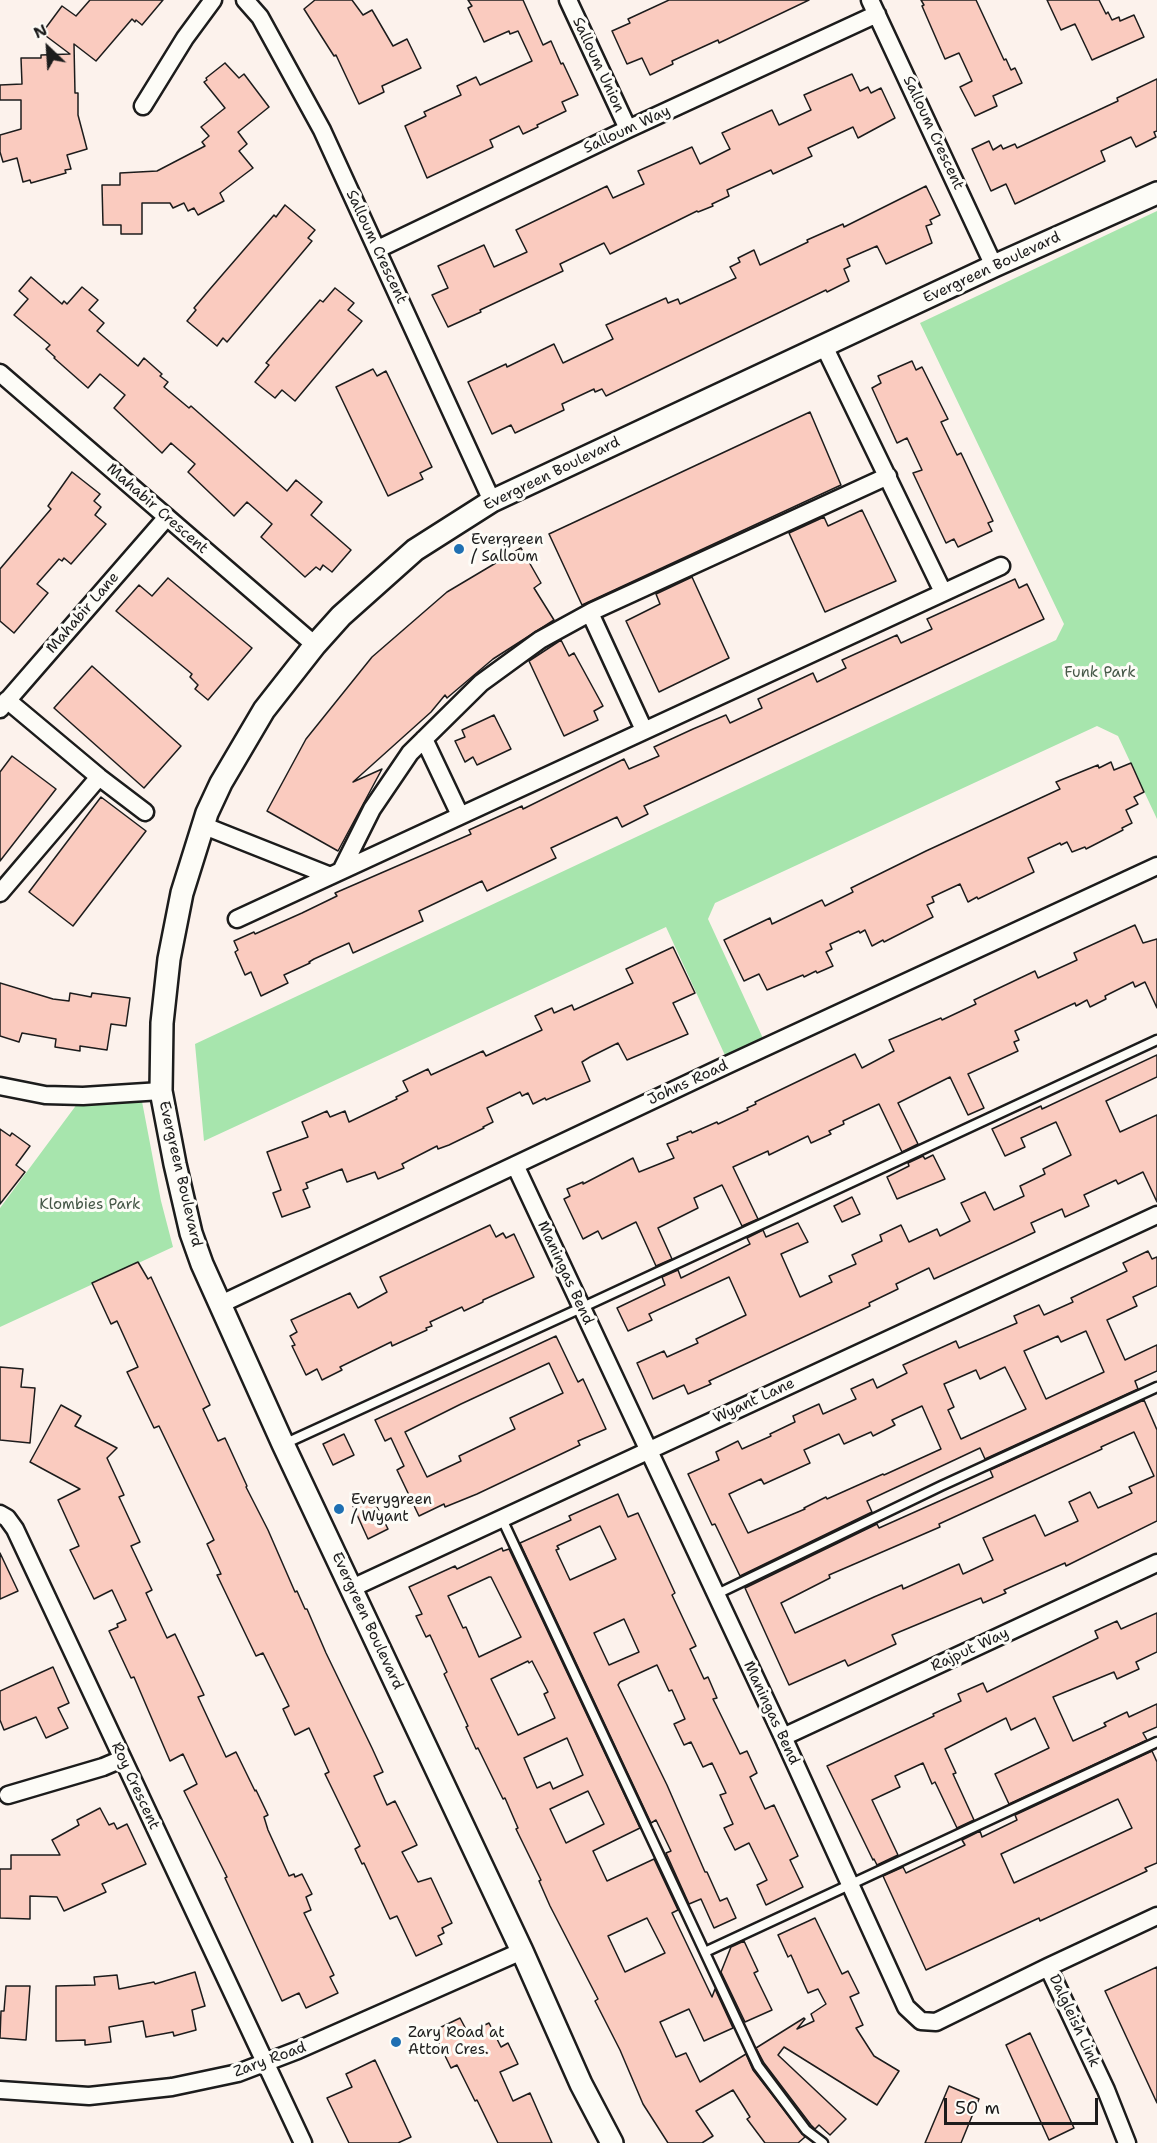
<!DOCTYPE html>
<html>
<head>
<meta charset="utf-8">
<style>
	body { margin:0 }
	#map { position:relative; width:1157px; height:2143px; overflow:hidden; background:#fcf2ec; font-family:"Shantell Sans",sans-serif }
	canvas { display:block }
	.north { position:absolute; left:18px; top:18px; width:60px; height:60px; -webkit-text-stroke:4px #fdfcf7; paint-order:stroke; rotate:335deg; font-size:16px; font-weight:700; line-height:24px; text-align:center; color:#1c1c1c }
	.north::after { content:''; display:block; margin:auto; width:21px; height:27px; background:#1c1c1c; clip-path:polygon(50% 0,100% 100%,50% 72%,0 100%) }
	.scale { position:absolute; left:944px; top:2098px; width:154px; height:27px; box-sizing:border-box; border:3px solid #1c1c1c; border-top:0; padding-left:8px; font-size:18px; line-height:21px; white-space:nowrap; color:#1c1c1c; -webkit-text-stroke:4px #fdfcf7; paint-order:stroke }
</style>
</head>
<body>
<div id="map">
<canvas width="1157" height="2143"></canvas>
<div class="north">N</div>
<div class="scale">50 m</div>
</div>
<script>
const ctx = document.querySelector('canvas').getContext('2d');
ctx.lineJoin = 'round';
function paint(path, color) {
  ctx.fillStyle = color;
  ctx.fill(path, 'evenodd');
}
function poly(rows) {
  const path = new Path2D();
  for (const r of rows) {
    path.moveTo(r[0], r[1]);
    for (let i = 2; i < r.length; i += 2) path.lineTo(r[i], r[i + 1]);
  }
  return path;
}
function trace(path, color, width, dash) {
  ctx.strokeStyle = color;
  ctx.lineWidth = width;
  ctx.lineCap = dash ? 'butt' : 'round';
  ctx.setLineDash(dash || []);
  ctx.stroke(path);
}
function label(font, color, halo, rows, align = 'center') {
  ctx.font = font + ' "Shantell Sans",sans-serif';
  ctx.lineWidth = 6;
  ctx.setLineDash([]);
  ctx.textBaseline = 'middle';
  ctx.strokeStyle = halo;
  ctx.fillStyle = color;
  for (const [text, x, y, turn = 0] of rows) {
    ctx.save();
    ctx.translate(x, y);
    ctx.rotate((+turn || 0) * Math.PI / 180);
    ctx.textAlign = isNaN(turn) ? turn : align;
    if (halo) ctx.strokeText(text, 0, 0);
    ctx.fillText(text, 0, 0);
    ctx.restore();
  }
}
paint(poly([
	[1157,211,1157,819,1118,736,1097,726,715,903,708,919,767,1047,729,1064,666,927,204,1141,195,1044,1056,640,1064,624,920,323],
	[140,1091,161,1201,173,1247,0,1327,0,1208,83,1096]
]), '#a7e5ad');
const building = poly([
	[90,0,163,0,142,25,136,20,135,22,132,19,96,61,74,44,75,93,78,93,78,115,87,149,67,155,71,169,65,170,66,173,31,183,30,180,23,182,17,158,3,162,0,152,0,135,21,129,21,100,0,100,0,85,22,84,21,58,41,58,41,55,70,54,42,33,62,6,76,16,90,0],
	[315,0,352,0,363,15,372,10,393,46,407,39,421,68,382,86,384,92,359,104,336,55,334,56,304,9,315,0],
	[468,0,523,0,543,45,551,41,561,64,563,63,578,95,562,102,566,111,537,125,538,127,523,134,519,126,490,140,493,147,427,178,405,126,426,116,424,112,461,95,457,86,476,77,480,85,532,61,518,31,510,34,509,31,484,42,468,8,472,6,468,0],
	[669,0,809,0,719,43,718,40,672,61,673,64,650,75,642,58,627,64,612,31,630,23,628,19,669,0],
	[921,0,976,0,1004,60,1006,59,1011,70,1015,68,1022,83,993,96,997,106,975,116,960,87,972,81,959,53,945,59,922,6,924,5,921,0],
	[1047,0,1099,0,1106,14,1108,12,1112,20,1119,17,1120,21,1134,15,1144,37,1092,60,1075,24,1061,30,1047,0],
	[225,63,239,78,244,74,269,107,238,132,247,144,239,151,253,168,220,193,224,201,198,215,194,208,188,211,184,203,173,208,170,203,142,203,142,234,121,234,121,225,103,225,102,185,120,185,120,173,157,171,205,146,202,142,209,136,201,127,225,108,204,82,207,80,206,78,225,63],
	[852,74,860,91,868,87,871,93,881,88,895,118,858,138,853,127,808,148,812,156,773,174,771,170,727,190,729,196,712,204,713,206,698,212,697,211,610,254,604,243,560,264,563,271,480,310,481,312,448,327,432,295,448,288,438,266,484,245,494,267,527,252,516,230,607,186,613,198,644,184,638,171,692,147,700,164,730,149,722,133,772,110,779,125,811,110,804,95,852,74],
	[1157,79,1157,131,1154,132,1156,137,1136,147,1131,137,1101,151,1105,161,1015,204,1006,184,991,191,972,149,989,141,993,150,1001,145,1003,149,1015,144,1017,148,1118,101,1117,98,1157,79],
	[926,186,940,215,930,220,932,224,926,226,932,243,886,264,877,246,847,259,850,266,844,269,849,281,827,292,826,290,606,396,602,389,595,392,594,389,562,404,564,410,515,433,511,425,492,434,468,382,506,364,507,367,554,344,563,363,613,339,606,325,666,298,668,303,678,299,680,304,736,278,730,267,740,262,738,258,754,250,760,265,808,242,807,240,843,224,844,227,926,186],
	[285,205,315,230,308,238,312,241,227,342,223,338,217,346,187,321,196,310,194,308,210,289,274,215,276,217,285,205],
	[31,277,62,304,64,301,67,304,82,287,98,300,89,310,104,323,97,331,138,366,144,358,162,374,160,376,168,382,164,387,189,408,191,406,287,491,296,480,322,502,311,515,351,550,332,572,323,565,320,570,316,567,305,577,261,537,272,524,247,502,234,516,188,472,195,464,171,443,162,453,114,408,125,395,100,374,88,388,54,358,55,357,46,349,50,345,14,315,28,299,19,291,31,277],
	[335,288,354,303,348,310,362,321,295,401,282,390,275,398,255,382,269,365,266,363,288,337,320,300,323,302,335,288],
	[912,361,916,370,922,367,948,419,941,422,957,455,961,453,993,521,988,523,992,531,958,547,954,539,946,543,913,473,922,470,907,438,897,443,872,388,881,383,878,376,912,361],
	[373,369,377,376,386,371,432,467,420,473,423,479,388,496,336,387,373,369],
	[810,412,841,485,582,605,549,534,810,412],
	[72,472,100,494,94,501,101,507,95,515,106,524,71,564,64,558,62,561,59,559,37,584,48,593,14,633,0,621,0,569,51,509,48,506,72,472],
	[862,510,896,581,825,612,789,533,824,517,828,526,862,510],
	[521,548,541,583,534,588,554,620,493,659,447,698,445,695,431,712,353,782,382,769,338,851,267,811,306,739,372,657,447,592,521,548],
	[692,577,729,658,659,692,626,621,660,604,656,594,692,577],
	[168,578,252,648,208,700,195,689,198,685,190,677,192,674,116,611,139,585,152,596,168,578],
	[1015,579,1019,588,1027,584,1044,619,644,806,648,814,622,827,617,817,551,848,556,858,487,891,482,881,419,911,423,921,353,953,349,943,314,959,309,962,310,963,284,975,288,983,261,996,251,972,245,975,235,952,238,950,234,941,254,932,255,934,302,913,337,896,335,893,471,834,469,830,522,806,523,809,624,759,629,769,659,756,654,747,693,729,726,715,730,723,762,708,758,699,813,673,817,682,846,668,842,660,897,635,901,643,932,629,927,619,1015,579],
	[561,640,569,656,574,653,603,706,594,711,598,720,564,736,529,661,561,640],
	[92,666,181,746,144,788,54,708,92,666],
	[494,715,511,749,477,765,473,757,465,762,455,741,465,737,462,730,494,715],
	[12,756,56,789,0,861,0,772,12,756],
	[1111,762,1114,770,1131,763,1144,792,1134,797,1138,804,1126,810,1132,823,1122,828,1123,830,1086,849,1085,847,1072,852,1067,842,1061,845,1060,843,1028,858,1034,872,978,899,977,897,968,902,960,884,932,897,934,902,927,905,933,917,884,942,883,940,872,946,865,930,860,933,859,931,830,944,832,949,826,952,833,966,817,973,816,971,804,977,803,975,767,990,759,974,744,981,724,940,770,918,772,924,822,900,825,906,853,892,851,888,926,851,1060,789,1056,782,1098,765,1099,768,1111,762],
	[101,797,146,831,73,926,29,892,101,797],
	[1135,925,1143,943,1157,939,1157,1008,1145,982,1135,987,1133,982,1105,996,1106,999,1090,1007,1087,1000,1076,1006,1075,1003,1015,1031,1019,1040,1014,1042,1018,1051,968,1074,984,1108,968,1115,950,1077,898,1103,918,1144,902,1152,879,1104,843,1121,844,1124,829,1131,831,1134,811,1143,808,1136,769,1155,768,1151,733,1167,758,1219,742,1226,722,1185,694,1198,698,1208,658,1228,672,1259,656,1266,636,1222,602,1239,598,1231,583,1239,564,1199,570,1196,567,1189,583,1182,583,1184,633,1158,639,1172,674,1158,667,1144,678,1140,677,1137,691,1131,692,1133,717,1122,718,1124,748,1110,747,1108,756,1104,755,1102,855,1054,862,1068,894,1051,889,1040,941,1018,942,1020,976,1004,974,1000,1035,971,1038,978,1077,960,1074,953,1135,925],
	[673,947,695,993,673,1003,688,1034,627,1060,618,1043,590,1057,582,1062,590,1081,546,1100,545,1098,533,1104,528,1093,522,1096,520,1092,487,1108,493,1122,483,1127,484,1128,449,1145,438,1149,437,1146,402,1164,404,1168,378,1179,375,1172,347,1182,342,1169,306,1183,308,1188,303,1190,310,1207,282,1217,273,1193,281,1190,267,1152,308,1137,302,1122,327,1111,330,1117,345,1111,349,1122,397,1099,396,1097,408,1091,403,1081,428,1069,431,1075,483,1051,486,1056,542,1030,535,1016,552,1008,554,1013,572,1005,574,1010,633,983,626,969,673,947],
	[0,983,53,999,69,1001,70,993,91,997,92,993,130,998,126,1026,111,1024,107,1050,80,1046,80,1051,55,1047,56,1039,22,1033,19,1042,0,1036,0,983],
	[1157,1055,1157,1077,1106,1101,1120,1132,1157,1115,1157,1202,1143,1172,1118,1184,1116,1180,1084,1195,1089,1206,1065,1217,1062,1209,1031,1223,1035,1232,1014,1242,934,1279,929,1268,896,1284,898,1289,869,1303,870,1306,709,1381,711,1384,688,1394,684,1385,653,1399,637,1363,664,1351,667,1357,698,1343,696,1339,746,1315,729,1277,649,1314,652,1320,628,1331,617,1308,665,1285,662,1277,678,1270,681,1278,750,1244,747,1238,763,1230,766,1237,798,1223,808,1242,781,1254,800,1297,832,1282,829,1276,856,1264,852,1255,882,1241,880,1235,901,1225,909,1242,937,1229,940,1236,970,1221,961,1203,985,1192,994,1210,1024,1196,1020,1186,1045,1174,1043,1169,1071,1155,1056,1122,1021,1138,1025,1147,1005,1156,992,1129,1041,1106,1042,1109,1157,1055],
	[0,1129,10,1136,12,1133,30,1146,16,1165,25,1172,0,1204,0,1129],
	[933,1155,945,1179,897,1199,887,1177,909,1166,908,1163,923,1156,925,1159,933,1155],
	[852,1197,860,1214,842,1222,834,1206,852,1197],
	[490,1225,496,1237,503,1233,506,1238,514,1234,534,1277,483,1300,483,1302,464,1311,462,1307,430,1322,432,1326,426,1328,427,1330,392,1346,391,1342,340,1367,342,1370,322,1380,317,1369,306,1375,292,1346,295,1345,290,1336,297,1332,291,1320,350,1293,358,1308,387,1292,380,1277,490,1225],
	[1148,1251,1152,1259,1157,1257,1157,1286,1133,1297,1137,1306,1107,1320,1125,1360,1157,1345,1157,1371,1135,1381,1138,1389,985,1459,980,1448,867,1501,872,1512,740,1576,715,1524,712,1525,688,1474,719,1460,716,1452,738,1441,742,1449,771,1436,770,1434,795,1422,793,1416,819,1404,823,1414,856,1399,851,1389,873,1379,877,1388,907,1373,903,1365,956,1341,959,1348,987,1336,1017,1323,1014,1316,1039,1305,1044,1315,1073,1302,1071,1298,1127,1271,1123,1263,1148,1251],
	[1086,1331,1104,1372,1046,1399,1024,1351,1058,1336,1061,1342,1086,1331],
	[1005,1367,1026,1409,961,1439,948,1410,954,1407,944,1384,976,1370,980,1379,1005,1367],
	[922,1406,941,1449,884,1475,883,1474,827,1499,826,1497,804,1508,805,1509,748,1533,729,1494,761,1479,764,1484,810,1463,804,1450,839,1434,844,1444,871,1432,873,1436,895,1425,892,1420,922,1406],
	[138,1262,148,1279,151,1277,210,1405,203,1409,218,1441,225,1438,247,1486,246,1487,268,1530,295,1592,297,1591,305,1609,307,1609,326,1653,372,1748,383,1772,374,1776,387,1805,395,1801,417,1845,402,1852,418,1882,431,1878,452,1923,442,1928,444,1933,438,1936,442,1944,416,1956,397,1916,390,1919,364,1863,362,1864,355,1849,360,1846,325,1774,329,1772,309,1728,295,1735,283,1709,289,1706,263,1653,256,1656,217,1575,221,1574,207,1544,214,1540,159,1426,154,1428,127,1372,138,1367,117,1321,111,1324,92,1283,138,1262],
	[556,1336,578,1382,583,1379,606,1429,578,1441,580,1445,555,1457,477,1494,445,1507,444,1504,419,1516,397,1470,404,1466,391,1438,385,1441,375,1420,556,1336],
	[549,1363,563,1393,510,1418,515,1429,459,1456,461,1461,427,1477,405,1432,461,1404,549,1363],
	[0,1367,23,1369,21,1387,35,1388,30,1443,0,1440,0,1367],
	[1144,1400,1157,1430,1157,1521,1066,1566,1065,1563,1004,1590,1006,1593,983,1603,981,1598,892,1635,896,1644,848,1666,845,1660,789,1685,745,1588,877,1524,879,1528,993,1477,990,1470,1144,1400],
	[1134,1432,1154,1476,1129,1487,1132,1493,1098,1508,1090,1492,1069,1502,1078,1521,1045,1536,1035,1515,983,1538,993,1560,963,1574,959,1564,903,1589,902,1585,874,1597,795,1633,781,1603,830,1578,829,1575,940,1527,939,1524,1102,1449,1101,1447,1134,1432],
	[61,1405,81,1416,75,1426,117,1448,107,1458,124,1495,119,1497,140,1542,131,1546,152,1590,146,1593,167,1638,175,1634,204,1695,198,1697,226,1757,236,1752,255,1791,256,1790,268,1815,264,1817,268,1830,289,1876,294,1874,295,1877,302,1874,312,1894,306,1897,311,1910,304,1913,334,1975,330,1977,338,1993,306,2008,299,1993,282,2001,225,1878,227,1877,184,1791,197,1784,183,1754,170,1761,134,1677,131,1678,124,1663,109,1631,118,1627,117,1624,126,1620,112,1590,94,1599,70,1550,79,1546,58,1500,80,1489,30,1462,61,1405],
	[344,1434,354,1455,333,1465,323,1444,344,1434],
	[618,1494,628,1517,638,1513,675,1593,672,1595,696,1646,690,1649,704,1679,708,1677,717,1698,713,1699,740,1754,747,1751,757,1773,750,1777,765,1809,774,1805,798,1856,790,1860,803,1887,766,1905,757,1885,767,1880,749,1843,735,1850,724,1828,733,1824,720,1795,726,1793,712,1763,703,1767,691,1742,684,1745,674,1724,685,1719,672,1690,669,1691,657,1665,620,1682,618,1685,667,1785,705,1872,707,1872,720,1901,727,1898,736,1918,714,1928,701,1899,689,1904,666,1853,671,1851,656,1820,651,1823,520,1543,571,1520,569,1516,618,1494],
	[600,1526,616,1559,570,1580,556,1550,559,1549,557,1546,600,1526],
	[624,1619,639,1652,609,1665,594,1633,624,1619],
	[372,1497,388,1529,368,1539,353,1506,372,1497],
	[502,1548,503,1551,509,1549,640,1828,593,1851,607,1881,654,1859,678,1910,672,1913,712,1997,715,1989,733,2028,704,2041,689,2009,660,2022,676,2057,686,2053,700,2082,746,2054,753,2070,805,2137,798,2143,765,2143,747,2119,750,2117,733,2090,696,2111,713,2136,702,2143,668,2143,643,2104,620,2050,595,2001,598,1999,550,1906,539,1881,541,1880,516,1829,518,1828,505,1798,503,1799,478,1748,476,1749,466,1727,468,1726,444,1674,447,1672,430,1635,426,1637,416,1616,422,1614,409,1587,455,1566,457,1569,502,1548],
	[489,1577,491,1577,521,1637,479,1657,466,1627,463,1628,448,1596,489,1577],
	[528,1661,529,1663,532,1661,548,1692,544,1694,555,1718,518,1735,491,1679,528,1661],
	[567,1738,583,1775,553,1789,550,1782,537,1788,524,1758,567,1738],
	[588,1791,604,1824,566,1843,550,1809,588,1791],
	[647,1918,665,1953,625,1972,608,1936,647,1918],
	[0,1553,18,1591,0,1599,0,1553],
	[1157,1613,1157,1652,1136,1662,1139,1669,1117,1679,1114,1672,1053,1697,1073,1741,1106,1726,1104,1723,1127,1712,1129,1717,1157,1704,1157,1727,1143,1733,1147,1740,1009,1804,995,1774,1049,1748,1035,1718,1011,1730,1006,1718,945,1749,956,1773,953,1774,974,1820,957,1828,935,1782,932,1784,923,1763,895,1776,900,1787,872,1800,898,1855,877,1865,874,1859,873,1860,827,1766,934,1716,933,1714,961,1701,958,1694,983,1683,987,1692,1098,1638,1095,1631,1117,1621,1121,1629,1157,1613],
	[53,1667,69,1703,58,1708,68,1728,46,1738,36,1717,4,1730,0,1720,0,1691,53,1667],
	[1152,1751,1157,1762,1157,1863,1145,1868,1147,1871,1040,1921,1039,1918,926,1970,883,1876,903,1867,906,1873,965,1845,962,1840,980,1831,982,1837,1017,1820,1015,1815,1152,1751],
	[1118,1799,1132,1828,1014,1883,1001,1854,1118,1799],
	[100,1808,109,1825,114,1823,117,1829,127,1824,146,1864,102,1884,106,1892,64,1911,57,1897,30,1896,30,1919,0,1918,0,1869,11,1869,11,1855,60,1855,52,1840,79,1825,77,1820,100,1808],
	[815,1918,842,1974,848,1971,859,1993,850,1997,863,2025,856,2028,874,2056,899,2071,877,2105,784,2047,778,2055,846,2119,830,2135,819,2125,815,2129,811,2125,764,2063,756,2048,804,2018,805,2019,797,2029,814,2021,811,2014,826,2004,818,1989,808,1993,791,1955,788,1957,778,1935,815,1918],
	[744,1941,758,1971,754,1973,772,2010,745,2022,721,1972,731,1947,744,1941],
	[1157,1967,1157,2103,1105,1991,1157,1967],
	[195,1972,205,2006,192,2010,196,2030,174,2036,173,2032,146,2037,143,2021,109,2027,111,2042,85,2045,85,2040,56,2041,56,1986,95,1985,94,1977,117,1975,119,1989,154,1982,155,1984,195,1972],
	[6,1986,30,1986,26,2040,0,2038,1,2011,4,2011,6,1986],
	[460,2018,468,2033,489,2023,501,2047,508,2043,518,2064,500,2072,513,2101,530,2093,552,2143,498,2143,477,2100,475,2101,457,2065,451,2068,433,2031,460,2018],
	[1030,2033,1074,2128,1049,2140,1006,2045,1030,2033],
	[375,2060,411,2137,398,2143,349,2143,327,2098,352,2087,346,2074,375,2060],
	[949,2086,979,2099,961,2143,925,2143,949,2086]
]);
paint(building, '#facbbf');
trace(building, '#1c1c1c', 1.5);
const service = poly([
	[284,1444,581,1308,1157,1040],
	[502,1519,758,2066,806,2130,823,2143],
	[715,1595,941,1486,1157,1387],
	[705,1952,1157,1742]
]);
const minor = poly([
	[245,0,260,17,322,130,492,501],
	[568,0,628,129],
	[870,0,994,266],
	[143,106,185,38,213,0],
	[378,249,628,129,877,14],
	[824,346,943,592],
	[0,373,315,645],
	[590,613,644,730],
	[7,700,99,777,145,812],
	[0,709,167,517],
	[424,739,460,815],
	[202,825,328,875],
	[342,869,372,809,410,753,481,683,540,640,593,611,888,476],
	[0,893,99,777],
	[237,919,1001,566],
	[0,1086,45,1095,83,1096,161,1091],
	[515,1165,783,1737,906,2007,921,2021,936,2022,1048,1967,1157,1916],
	[221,1304,729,1064,1157,866],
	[0,1514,7,1518,15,1529,303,2143],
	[352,1588,1157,1215],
	[783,1737,1157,1563],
	[8,1795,103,1767,122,1759],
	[1048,1967,1106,2090,1127,2143],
	[0,2090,89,2096,172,2087,238,2073,298,2050,522,1951]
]);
const tertiary = poly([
	[612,2143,581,2084,522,1951,283,1444,202,1264,191,1233,175,1164,161,1091,162,1023,169,959,182,893,207,813,221,783,264,710,315,645,341,616,415,550,492,501,994,266,1157,193]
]);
trace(service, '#1c1c1c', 13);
trace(minor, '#1c1c1c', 21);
trace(tertiary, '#1c1c1c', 26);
trace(service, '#fdfcf7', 8);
trace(minor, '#fdfcf7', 16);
trace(tertiary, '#fdfcf7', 21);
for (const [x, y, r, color] of [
	[459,549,6,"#1f6fb2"],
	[339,1509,6,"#1f6fb2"],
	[396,2042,6,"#1f6fb2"]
]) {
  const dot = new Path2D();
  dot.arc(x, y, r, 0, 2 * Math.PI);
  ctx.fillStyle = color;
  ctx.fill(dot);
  trace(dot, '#fdfcf7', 2);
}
label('15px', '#1c1c1c', '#fdfcf7', [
	["Salloum Union",598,65,65],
	["Salloum Way",627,130,-25],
	["Salloum Crescent",933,133,65],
	["Salloum Crescent",376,247,65],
	["Evergreen Boulevard",992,268,-25],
	["Evergreen Boulevard",552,474,-26],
	["Mahabir Crescent",157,509,41],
	["Mahabir Lane",83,613,-49],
	["Johns Road",688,1083,-25],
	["Evergreen Boulevard",180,1174,77],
	["Maningas Bend",565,1273,65],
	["Wyant Lane",754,1401,-25],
	["Evergreen Boulevard",367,1621,65],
	["Rajput Way",970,1650,-25],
	["Maningas Bend",771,1713,65],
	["Roy Crescent",135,1786,65],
	["Dalgleish Link",1074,2021,65],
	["Zary Road",270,2060,-20]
]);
label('15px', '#1c1c1c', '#fdfcf7', [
	["Evergreen",471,540],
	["/ Salloum",471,557],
	["Everygreen",351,1500],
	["/ Wyant",351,1517],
	["Zary Road at",408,2033],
	["Atton Cres.",408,2050]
], 'left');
label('15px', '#465848', '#fdfcf7', [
	["Funk Park",1100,673],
	["Klombies Park",90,1205]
]);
</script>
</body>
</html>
